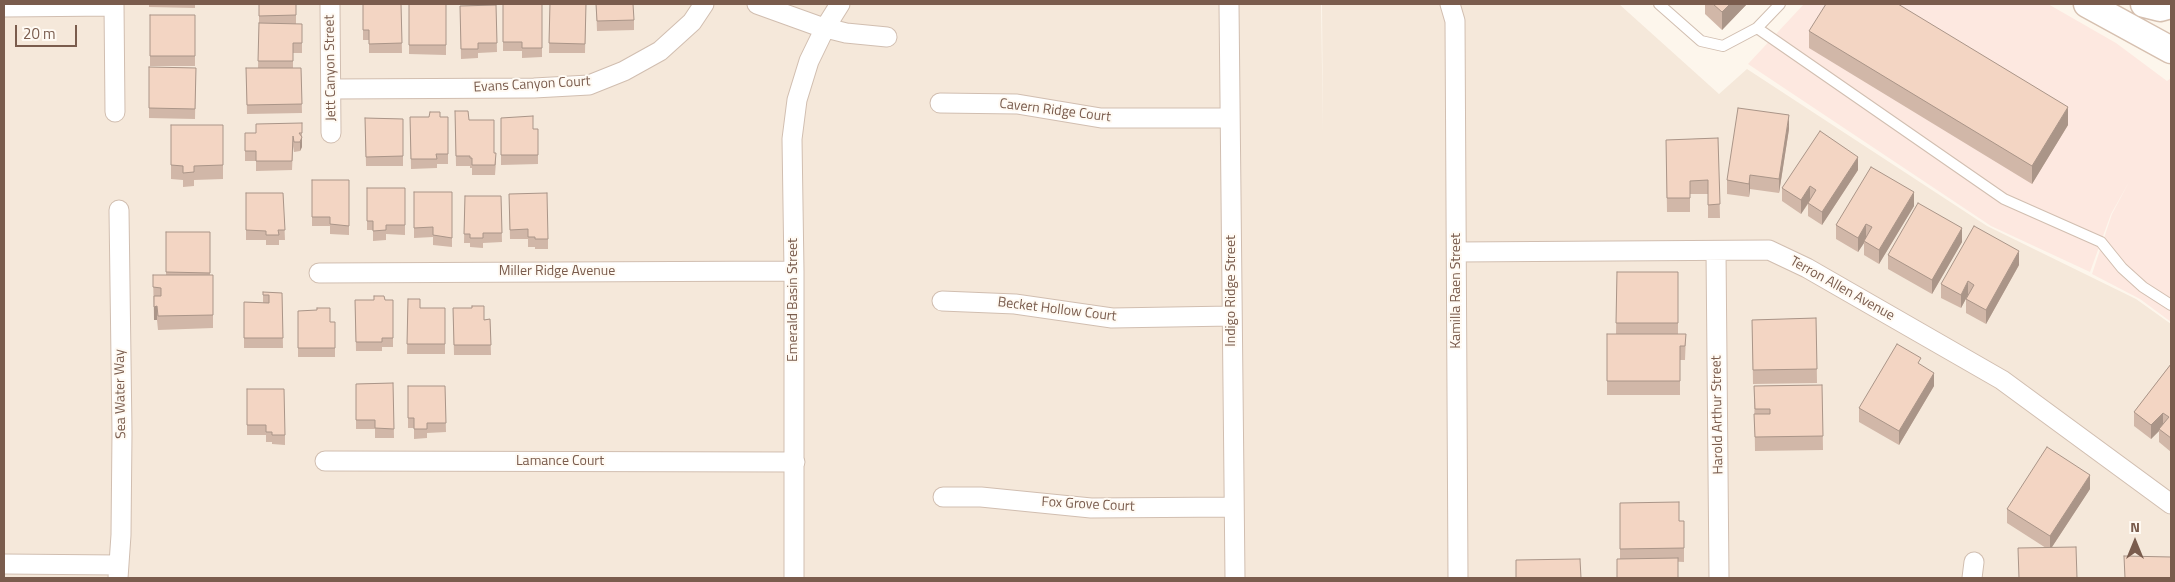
<!DOCTYPE html>
<html>
<head>
<meta charset="utf-8">
<style>
	body { margin:0 }
	#map { position:relative; width:2175px; height:582px; overflow:hidden; background:#fdf6ec; font-family:"Titillium Web",sans-serif }
	canvas { display:block }
	.frame { position:absolute; inset:0; border:5px solid #7a5c4d; pointer-events:none }
	.north { position:absolute; left:2110px; top:517px; width:50px; height:50px; -webkit-text-stroke:4px #fffaf3; paint-order:stroke; rotate:0deg; font-size:14px; font-weight:700; line-height:20px; text-align:center; color:#7a5c4d }
	.north::after { content:''; display:block; margin:auto; width:18px; height:22px; background:#7a5c4d; clip-path:polygon(50% 0,100% 100%,50% 72%,0 100%) }
	.scale { position:absolute; left:15px; top:25px; width:62px; height:22px; box-sizing:border-box; border:2px solid #7a5c4d; border-top:0; padding-left:6px; font-size:15px; line-height:18px; white-space:nowrap; color:#7a5c4d; -webkit-text-stroke:4px #fffaf3; paint-order:stroke }
</style>
</head>
<body>
<div id="map">
<canvas width="2175" height="582"></canvas>
<div class="frame"></div>
<div class="north">N</div>
<div class="scale">20 m</div>
</div>
<script>
const ctx = document.querySelector('canvas').getContext('2d');
ctx.lineJoin = 'round';
function paint(path, color) {
  ctx.fillStyle = color;
  ctx.fill(path, 'evenodd');
}
function poly(rows) {
  const path = new Path2D();
  for (const r of rows) {
    path.moveTo(r[0], r[1]);
    for (let i = 2; i < r.length; i += 2) path.lineTo(r[i], r[i + 1]);
  }
  return path;
}
function trace(path, color, width, dash) {
  ctx.strokeStyle = color;
  ctx.lineWidth = width;
  ctx.lineCap = dash ? 'butt' : 'round';
  ctx.setLineDash(dash || []);
  ctx.stroke(path);
}
function label(font, color, halo, rows, align = 'center') {
  ctx.font = font + ' "Titillium Web",sans-serif';
  ctx.lineWidth = 4;
  ctx.setLineDash([]);
  ctx.textBaseline = 'middle';
  ctx.strokeStyle = halo;
  ctx.fillStyle = color;
  for (const [text, x, y, turn = 0] of rows) {
    ctx.save();
    ctx.translate(x, y);
    ctx.rotate((+turn || 0) * Math.PI / 180);
    ctx.textAlign = isNaN(turn) ? turn : align;
    if (halo) ctx.strokeText(text, 0, 0);
    ctx.fillText(text, 0, 0);
    ctx.restore();
  }
}
paint(poly([
	[4,4,1321,4,1323,133,1322,4,1619,4,1719,94,1747,69,1987,226,2136,299,2171,324,2171,578,4,578]
]), '#f5e8da');
paint(poly([
	[1804,4,2048,4,2116,43,2167,81,2171,78,2171,322,2140,299,2092,274,2112,214,2129,182,2111,214,2090,272,1991,226,1748,64]
]), '#fde8e0');
const service = poly([
	[1659,4,1701,41,1723,46,1757,28,1780,4],
	[1757,28,2004,199,2101,242,2122,268,2143,287,2171,305]
]);
const minor = poly([
	[114,4,115,112],
	[330,4,331,133],
	[757,4,818,26,846,33,887,37],
	[1229,4,1235,578],
	[1450,4,1455,21,1458,578],
	[4,7,114,6],
	[331,89,534,88,589,85,624,71,660,51,692,22,704,4],
	[940,103,1017,104,1101,118,1230,118],
	[1716,251,1719,578],
	[1457,252,1769,250,1807,268,2002,380,2171,504],
	[319,273,794,271],
	[942,301,1015,304,1112,318,1232,316],
	[325,461,795,462],
	[943,497,981,497,1091,508,1234,507],
	[4,564,118,565],
	[118,578,121,535,122,433,119,210],
	[794,578,794,271,792,139,797,100,809,61,825,28,840,4],
	[1972,578,1974,562]
]);
const secondary = poly([
	[2087,4,2171,50],
	[2144,4,2160,8,2171,5]
]);
trace(service, '#d1beb0', 12);
trace(minor, '#d1beb0', 21);
trace(secondary, '#d6c0b0', 29);
trace(service, '#fff', 10);
trace(minor, '#fff', 19);
trace(secondary, '#fff', 26);
paint(poly([
	[149,4,195,4,195,8,149,7],
	[259,4,296,4,296,24,302,24,302,53,293,53,293,68,301,68,302,113,247,114,246,68,258,68,259,23],
	[363,4,401,4,402,53,369,53,369,40,363,40],
	[409,4,446,4,446,55,409,54],
	[503,4,542,4,542,57,522,58,522,51,503,51],
	[550,4,586,4,585,53,549,53],
	[596,4,634,20,634,30,597,31],
	[1705,4,1747,4,1722,30,1705,14],
	[496,5,497,52,478,53,478,58,461,59,460,6],
	[150,15,195,15,195,66,150,66],
	[1809,31,2068,125,2032,184,1809,48],
	[149,67,196,68,195,119,149,118],
	[455,111,469,120,494,153,496,162,495,175,472,175,472,168,470,168,470,166,456,166],
	[410,117,448,117,448,164,437,164,437,168,411,169],
	[365,118,403,119,403,166,366,166],
	[501,118,533,129,538,129,538,164,501,165],
	[171,125,223,125,223,179,194,180,194,186,183,187,183,180,171,179],
	[1789,129,1779,193,1750,189,1749,197,1727,194,1727,180],
	[302,133,302,147,300,151,294,152,293,146,292,170,256,171,256,161,245,161,245,142],
	[1718,138,1720,218,1708,218,1708,194,1690,194,1690,212,1667,212,1666,140],
	[1858,170,1822,225,1808,216,1808,204,1801,214,1782,201,1782,188],
	[312,180,349,180,349,235,330,234,330,226,312,226],
	[367,188,405,188,405,235,386,234,386,240,373,241,373,230,367,230],
	[414,192,452,192,452,247,433,245,433,237,414,238],
	[246,193,283,193,285,240,279,240,279,245,266,245,266,240,246,240],
	[509,194,548,239,548,249,535,249,535,247,528,247,528,239,510,239],
	[465,196,501,196,502,242,483,243,483,248,470,247,470,243,464,243],
	[1914,206,1879,264,1864,255,1864,243,1858,252,1836,239,1836,225],
	[166,232,210,232,210,275,213,275,213,328,158,330,157,320,154,320,153,275,166,275],
	[1962,242,1932,294,1888,269,1888,255],
	[2019,265,1986,324,1966,313,1966,299,1968,295,1961,308,1941,298,1941,284],
	[1617,272,1678,272,1678,334,1686,334,1685,360,1680,360,1680,395,1607,395,1607,334,1616,334],
	[263,292,282,293,283,348,244,348,244,302,263,303],
	[408,299,420,308,445,308,445,354,407,354],
	[355,300,393,300,393,347,382,347,382,351,356,351],
	[453,308,484,320,490,319,491,355,454,355],
	[298,311,330,322,335,322,335,357,298,357],
	[1816,318,1817,383,1753,384,1752,320],
	[2171,364,2171,452,2159,442,2159,431,2151,439,2134,426,2134,412],
	[1921,365,1934,386,1899,445,1859,422,1859,408],
	[393,383,394,438,375,438,375,429,356,429,356,384],
	[1822,385,1823,450,1755,451,1754,386],
	[408,386,445,386,446,432,427,433,427,438,414,439,414,428,408,428],
	[247,389,285,435,285,445,272,444,272,442,266,442,266,435,247,435],
	[2090,489,2052,547,2046,548,2007,523,2007,509],
	[1620,503,1679,521,1684,521,1684,562,1620,559]
]), '#d1b7a8');
paint(poly([
	[1730,4,1747,4,1722,30,1722,12],
	[2068,107,2068,125,2032,184,2032,166],
	[1789,115,1789,129,1779,193,1779,179],
	[302,137,302,147,300,151,300,142],
	[1858,157,1858,170,1822,225,1822,212],
	[1750,175,1750,189,1749,197,1749,184],
	[1810,186,1810,200,1801,214,1801,200],
	[1914,192,1914,206,1879,264,1879,250],
	[1866,224,1866,238,1864,241,1864,243,1858,252,1858,238],
	[1962,228,1962,242,1932,294,1932,280],
	[2019,251,2019,265,1986,324,1986,310],
	[1968,281,1968,295,1961,308,1961,295],
	[157,306,157,320,154,320,154,307],
	[1934,373,1934,386,1899,445,1899,431],
	[2163,413,2163,426,2159,429,2159,431,2151,439,2151,425],
	[2090,475,2090,489,2050,550,2050,536]
]), '#aa9588');
const building = poly([
	[259,4,296,4,296,15,259,16,259,4],
	[363,4,401,4,402,43,369,44,369,30,363,30,363,4],
	[409,4,446,4,446,45,409,45,409,4],
	[503,4,542,4,542,48,522,48,522,42,503,42,503,4],
	[550,4,586,4,585,44,549,43,550,4],
	[596,4,633,4,634,20,597,21,596,4],
	[1713,4,1730,4,1722,12,1713,4],
	[1826,4,1898,4,2068,107,2032,166,1809,31,1826,4],
	[496,5,497,43,478,43,478,49,461,49,460,6,496,5],
	[150,15,195,15,195,56,150,56,150,15],
	[259,23,302,24,302,43,293,43,293,61,258,61,259,23],
	[149,67,196,68,195,109,149,108,149,67],
	[246,68,301,68,302,104,247,105,246,68],
	[1738,108,1789,115,1779,179,1750,175,1749,184,1727,180,1738,108],
	[455,111,468,111,469,120,494,120,494,153,496,153,495,165,472,165,472,158,470,158,470,156,456,156,455,111],
	[430,112,440,112,440,117,448,117,448,154,436,154,437,159,411,159,410,117,429,117,430,112],
	[533,116,533,129,538,129,538,155,501,155,501,118,533,116],
	[365,118,403,119,403,156,366,157,365,118],
	[302,123,302,133,299,133,302,137,300,142,294,142,293,136,292,161,256,161,256,151,245,151,245,133,256,133,256,124,302,123],
	[171,125,223,125,223,165,194,166,194,172,183,173,183,166,171,165,171,125],
	[1820,131,1858,157,1822,212,1808,203,1816,190,1810,186,1801,200,1782,188,1820,131],
	[1718,138,1720,204,1708,205,1708,180,1690,181,1690,198,1667,198,1666,140,1718,138],
	[1871,167,1914,192,1879,250,1864,241,1872,227,1866,224,1858,238,1836,225,1871,167],
	[312,180,349,180,349,226,330,224,330,217,312,217,312,180],
	[367,188,405,188,405,225,386,225,386,230,373,231,373,221,367,221,367,188],
	[414,192,452,192,452,238,433,235,433,227,414,228,414,192],
	[246,193,283,193,285,230,278,230,279,235,266,235,266,231,246,230,246,193],
	[547,193,548,239,535,239,535,237,528,237,528,229,510,230,509,194,547,193],
	[465,196,501,196,502,233,483,233,483,238,470,238,470,234,464,234,465,196],
	[1918,203,1962,228,1932,280,1888,255,1918,203],
	[1974,226,2019,251,1986,310,1966,299,1974,285,1968,281,1961,295,1941,284,1974,226],
	[166,232,210,232,210,273,166,272,166,232],
	[1617,272,1678,272,1678,323,1616,323,1617,272],
	[153,275,213,275,213,315,158,316,157,306,154,307,154,296,161,296,161,288,153,287,153,275],
	[263,292,282,293,283,338,244,338,244,302,269,303,269,295,263,295,263,292],
	[374,296,384,296,385,300,393,300,393,338,382,338,382,342,356,342,355,300,374,300,374,296],
	[408,299,420,299,420,308,445,308,445,344,407,344,408,299],
	[472,306,484,306,484,320,490,319,491,345,454,345,453,308,472,308,472,306],
	[317,308,330,308,330,322,335,322,335,348,298,348,298,311,317,310,317,308],
	[1816,318,1817,369,1753,370,1752,320,1816,318],
	[1607,334,1686,334,1685,346,1680,346,1680,381,1607,381,1607,334],
	[1897,344,1921,358,1918,363,1934,373,1899,431,1859,408,1897,344],
	[2171,364,2171,438,2159,429,2169,417,2163,413,2151,425,2134,412,2171,364],
	[393,383,394,429,375,428,375,420,356,420,356,384,393,383],
	[1822,385,1823,436,1755,437,1754,414,1770,414,1770,409,1755,409,1754,386,1822,385],
	[408,386,445,386,446,423,427,423,427,429,414,429,414,418,408,418,408,386],
	[247,389,284,389,285,435,272,435,272,432,266,432,266,425,247,425,247,389],
	[2047,447,2090,475,2050,536,2007,509,2047,447],
	[1679,502,1679,521,1684,521,1684,548,1620,549,1620,503,1679,502],
	[2076,547,2077,578,2019,578,2018,548,2076,547],
	[2124,556,2171,557,2171,578,2125,578,2124,556],
	[1678,558,1678,578,1617,578,1617,559,1678,558],
	[1580,559,1581,578,1516,578,1516,560,1580,559]
]);
paint(building, '#f3d5c3');
trace(building, '#aa9588', 1);
label('14px', '#7a5c4d', '#fffaf3', [
	["Jett Canyon Street",331,68,-91],
	["Evans Canyon Court",532,85,-3],
	["Cavern Ridge Court",1055,111,7],
	["Miller Ridge Avenue",557,272],
	["Terron Allen Avenue",1842,289,29],
	["Indigo Ridge Street",1232,291,-90],
	["Kamilla Raen Street",1457,291,-90],
	["Emerald Basin Street",794,300,-90],
	["Becket Hollow Court",1057,310,7],
	["Sea Water Way",121,394,-91],
	["Harold Arthur Street",1718,415,-91],
	["Lamance Court",560,462],
	["Fox Grove Court",1088,505,3]
]);
</script>
</body>
</html>
